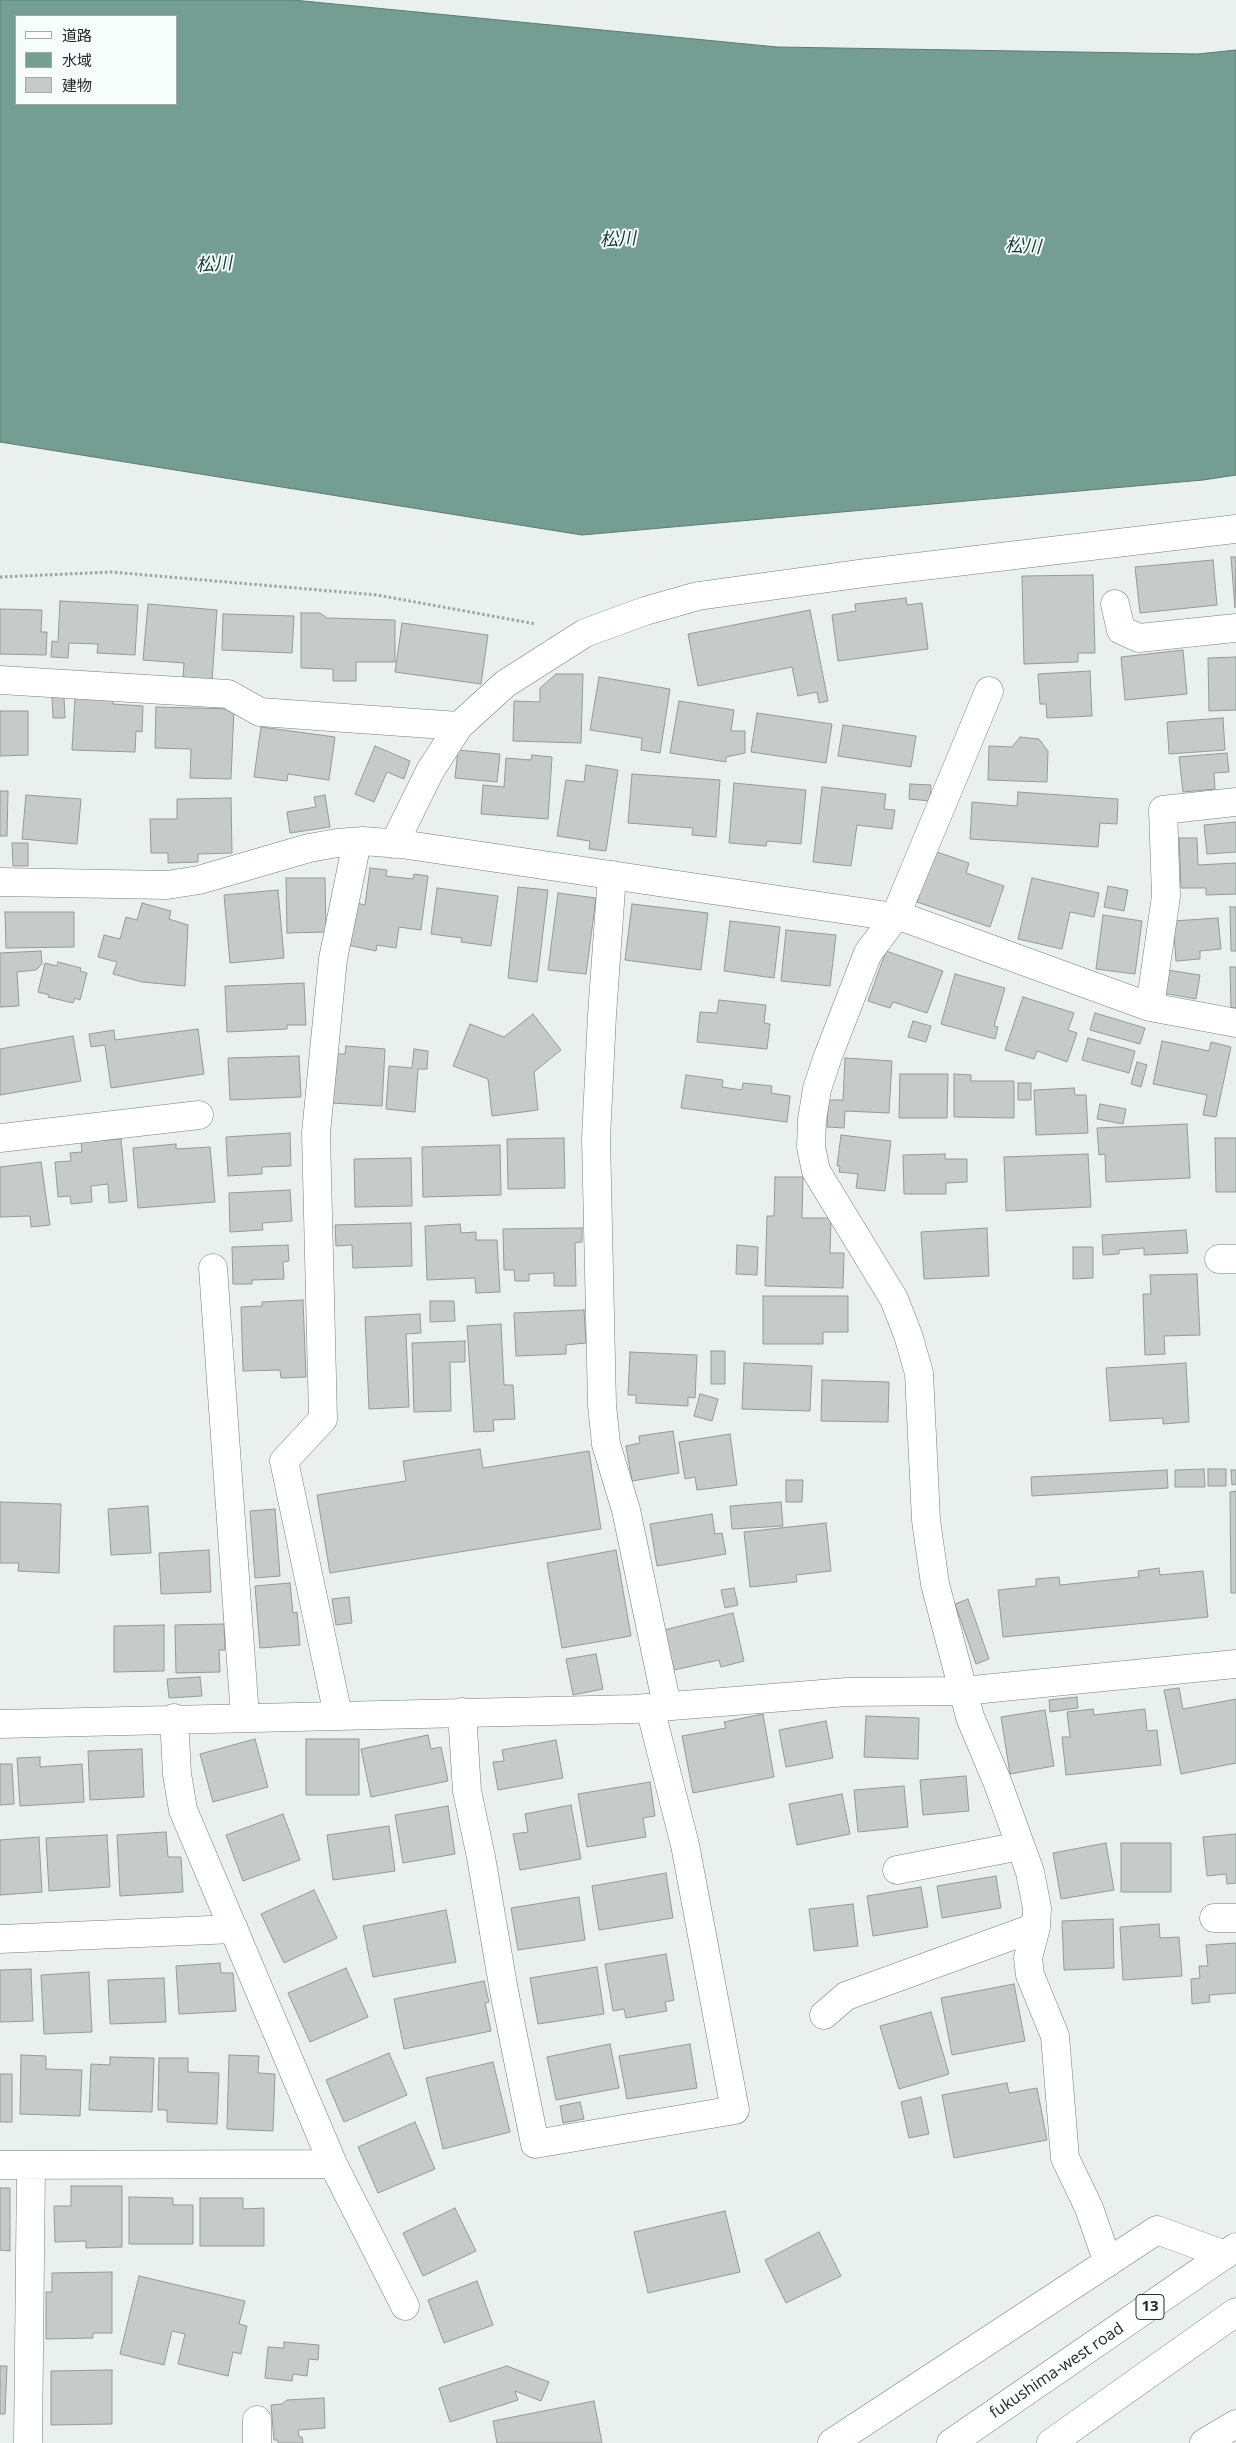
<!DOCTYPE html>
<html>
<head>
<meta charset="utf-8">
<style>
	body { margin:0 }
	#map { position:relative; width:1236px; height:2443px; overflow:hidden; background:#eaf0ee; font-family:"Open Sans","Noto Sans JP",sans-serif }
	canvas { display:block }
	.legend { position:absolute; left:15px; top:15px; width:162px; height:90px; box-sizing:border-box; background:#f7fdfb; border:1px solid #a4a9a7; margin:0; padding:6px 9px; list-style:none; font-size:15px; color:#282a29 }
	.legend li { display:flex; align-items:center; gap:10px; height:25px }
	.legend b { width:25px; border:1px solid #a4a9a7 }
</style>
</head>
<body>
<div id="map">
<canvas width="1236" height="2443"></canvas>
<ul class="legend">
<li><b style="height:6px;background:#fff"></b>道路</li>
<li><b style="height:14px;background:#739e91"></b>水域</li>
<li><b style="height:14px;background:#c6cbc9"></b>建物</li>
</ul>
</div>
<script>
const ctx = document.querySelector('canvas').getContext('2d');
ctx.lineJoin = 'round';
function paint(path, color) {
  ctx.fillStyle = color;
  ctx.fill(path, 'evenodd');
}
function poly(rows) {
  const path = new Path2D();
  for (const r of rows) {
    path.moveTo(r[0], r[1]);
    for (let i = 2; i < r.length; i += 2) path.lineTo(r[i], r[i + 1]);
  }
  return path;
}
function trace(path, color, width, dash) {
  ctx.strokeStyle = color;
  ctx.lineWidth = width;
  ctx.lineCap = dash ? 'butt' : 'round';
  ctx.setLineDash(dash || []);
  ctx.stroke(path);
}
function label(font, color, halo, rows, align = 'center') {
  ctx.font = font + ' "Open Sans","Noto Sans JP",sans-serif';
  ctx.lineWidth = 4;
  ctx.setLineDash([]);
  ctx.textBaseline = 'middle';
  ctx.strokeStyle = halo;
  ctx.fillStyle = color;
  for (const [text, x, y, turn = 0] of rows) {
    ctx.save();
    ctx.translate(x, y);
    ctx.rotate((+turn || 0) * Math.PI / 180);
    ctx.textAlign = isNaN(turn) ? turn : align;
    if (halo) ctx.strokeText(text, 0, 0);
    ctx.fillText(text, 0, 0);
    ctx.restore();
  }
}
const water = poly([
	[0,0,293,0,777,47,1198,54,1236,50,1236,475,1203,480,582,535,0,442,0,0],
	[16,16,176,16,176,104,16,104,16,16]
]);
paint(water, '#739e91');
trace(water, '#5c7b72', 1);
const building = poly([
	[1231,557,1236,557,1235,608,1231,557],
	[1213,560,1217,605,1140,613,1135,567,1213,560],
	[1093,575,1095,653,1078,653,1078,662,1024,664,1022,576,1093,575],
	[906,598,907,605,922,603,928,649,838,661,832,615,856,611,855,604,906,598],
	[60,601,138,605,135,655,97,653,98,644,69,643,68,658,51,657,52,641,58,642,60,601],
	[148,604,217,610,212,680,183,677,184,663,143,660,148,604],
	[0,609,42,610,41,632,47,632,46,655,0,654,0,609],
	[810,610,828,701,819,703,817,692,798,696,792,667,698,686,688,634,810,610],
	[301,613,320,613,327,618,395,620,395,662,356,662,356,681,333,681,333,669,301,668,301,613],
	[223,614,294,616,292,653,222,650,223,614],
	[402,623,488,635,481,684,395,672,402,623],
	[1183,650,1187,694,1125,700,1121,657,1183,650],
	[1236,657,1236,710,1209,711,1208,658,1236,657],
	[1090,671,1092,716,1047,718,1046,704,1040,704,1038,674,1090,671],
	[556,674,583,674,581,743,513,741,514,701,540,702,540,688,556,674],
	[599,677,670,689,660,753,641,750,642,738,590,730,599,677],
	[52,697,64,697,65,718,53,718,52,697],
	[75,698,113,700,113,704,143,706,142,732,136,731,135,752,72,750,75,698],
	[679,701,734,710,731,731,745,731,745,753,726,757,726,762,670,753,679,701],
	[156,707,234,709,231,779,190,778,191,749,155,748,156,707],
	[0,711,28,711,28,755,0,756,0,711],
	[757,713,832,724,826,763,751,752,757,713],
	[1223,718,1225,750,1169,754,1167,722,1223,718],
	[843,725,916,736,911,767,838,756,843,725],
	[261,727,335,737,329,780,288,774,287,781,254,777,261,727],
	[1020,737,1039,739,1048,751,1047,782,988,780,989,746,1012,747,1020,737],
	[375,746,410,761,404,779,387,772,374,802,355,794,375,746],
	[458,750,500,754,497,782,455,778,458,750],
	[1227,753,1229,772,1214,773,1215,789,1183,792,1179,757,1227,753],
	[532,755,552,757,548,819,481,814,483,785,504,787,506,758,531,760,532,755],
	[586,765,618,770,606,851,589,849,590,841,557,836,566,780,584,782,586,765],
	[632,774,720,780,716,837,692,835,693,828,628,823,632,774],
	[734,783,806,790,801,844,767,841,766,846,729,843,734,783],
	[910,784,931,785,930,801,909,799,910,784],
	[822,787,886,794,884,809,895,810,892,829,857,825,851,866,813,862,822,787],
	[0,791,8,791,7,836,0,836,0,791],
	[1018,792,1118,799,1117,824,1100,823,1098,847,970,839,972,802,1017,806,1018,792],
	[26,795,81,799,77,844,22,839,26,795],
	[325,795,330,827,290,833,287,812,316,807,314,797,325,795],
	[231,798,232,853,198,854,198,862,168,863,168,853,151,853,150,819,177,819,177,799,231,798],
	[1236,822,1236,852,1207,854,1204,825,1236,822],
	[1179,838,1197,838,1198,865,1236,863,1236,894,1206,895,1206,888,1181,888,1179,838],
	[12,843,28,843,28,866,13,866,12,843],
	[934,851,969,863,966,873,1004,886,990,927,917,902,934,851],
	[370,868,387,870,386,876,413,879,414,874,428,876,421,930,399,927,396,948,377,945,376,951,348,945,357,903,365,905,370,868],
	[286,878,325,878,326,932,287,933,286,878],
	[1032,878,1099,893,1094,917,1070,912,1062,949,1018,939,1032,878],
	[1108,886,1128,890,1124,911,1104,907,1108,886],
	[518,887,548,890,537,982,508,978,518,887],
	[437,888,498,896,491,946,461,942,462,938,431,934,437,888],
	[278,890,284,958,230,963,224,895,278,890],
	[558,893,596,898,586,974,548,970,558,893],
	[142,903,171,911,169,919,188,925,185,986,142,982,113,974,117,962,98,957,104,935,120,939,126,917,137,920,142,903],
	[632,904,708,913,701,970,625,960,632,904],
	[1230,907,1236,907,1236,951,1231,951,1230,907],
	[5,912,74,912,74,947,6,948,5,912],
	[1103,915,1142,921,1135,974,1096,969,1103,915],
	[1218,918,1221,949,1200,951,1200,959,1176,961,1173,921,1218,918],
	[730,921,780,927,774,978,724,971,730,921],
	[786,930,836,935,830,986,781,981,786,930],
	[41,951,42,964,36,970,17,972,19,1006,0,1007,0,953,41,951],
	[886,951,943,971,927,1013,893,1002,890,1008,868,1001,886,951],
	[58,962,81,968,80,971,87,973,80,1000,75,998,73,1003,48,997,49,995,38,992,45,963,57,966,58,962],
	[1230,967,1236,967,1236,1008,1231,1008,1230,967],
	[1167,970,1200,975,1196,999,1163,993,1167,970],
	[955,974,1005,988,994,1026,998,1027,995,1039,941,1024,955,974],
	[304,983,306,1025,287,1025,287,1029,227,1032,225,986,304,983],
	[1023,997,1074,1013,1068,1030,1077,1033,1067,1062,1037,1051,1034,1059,1005,1050,1023,997],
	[719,1000,766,1005,764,1023,770,1024,767,1049,697,1042,700,1012,717,1013,719,1000],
	[1095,1013,1145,1028,1140,1044,1090,1030,1095,1013],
	[533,1014,561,1050,534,1072,538,1110,492,1116,488,1079,453,1066,470,1024,504,1037,533,1014],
	[913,1021,931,1026,926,1042,908,1037,913,1021],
	[198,1029,204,1074,111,1088,105,1045,91,1047,89,1034,114,1030,115,1040,198,1029],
	[73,1036,81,1081,0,1095,0,1049,73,1036],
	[1088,1038,1135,1051,1129,1073,1082,1060,1088,1038],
	[1162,1041,1209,1051,1211,1042,1231,1047,1216,1117,1203,1115,1207,1095,1153,1084,1162,1041],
	[346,1046,385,1049,382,1106,332,1103,335,1054,345,1054,346,1046],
	[414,1049,428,1051,427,1069,418,1069,415,1112,386,1109,389,1066,412,1068,414,1049],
	[299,1056,301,1097,230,1100,228,1058,299,1056],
	[845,1058,892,1061,889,1113,845,1111,844,1128,827,1127,828,1100,843,1100,845,1058],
	[1137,1062,1147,1065,1141,1087,1131,1084,1137,1062],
	[900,1074,948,1074,947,1118,899,1118,900,1074],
	[954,1074,971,1075,971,1081,1014,1081,1014,1118,954,1117,954,1074],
	[686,1075,723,1080,722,1087,742,1090,743,1083,772,1086,771,1093,790,1096,787,1122,681,1108,686,1075],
	[1018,1083,1031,1083,1031,1100,1018,1100,1018,1083],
	[1074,1088,1075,1095,1086,1095,1088,1133,1036,1135,1034,1090,1074,1088],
	[1100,1104,1126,1109,1123,1124,1097,1119,1100,1104],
	[1187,1124,1190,1178,1106,1182,1105,1154,1099,1155,1097,1128,1187,1124],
	[290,1133,291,1166,262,1167,262,1174,228,1176,226,1137,290,1133],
	[841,1135,891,1141,885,1191,856,1188,858,1174,839,1172,840,1166,837,1166,841,1135],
	[564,1138,565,1188,508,1189,507,1139,564,1138],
	[1215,1138,1236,1138,1236,1192,1216,1192,1215,1138],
	[121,1139,127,1201,109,1203,108,1184,91,1186,92,1202,71,1204,70,1196,58,1197,55,1162,71,1161,70,1153,82,1152,81,1142,121,1139],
	[176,1144,176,1149,210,1147,215,1202,138,1208,133,1148,176,1144],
	[500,1145,501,1195,423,1197,422,1147,500,1145],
	[945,1154,945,1159,967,1159,967,1182,946,1183,946,1194,904,1194,903,1155,945,1154],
	[1088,1154,1091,1207,1006,1211,1004,1157,1088,1154],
	[411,1158,412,1206,355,1207,354,1159,411,1158],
	[41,1162,50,1225,31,1227,30,1216,0,1217,0,1167,41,1162],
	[775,1177,803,1177,802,1218,831,1218,830,1253,844,1253,843,1288,765,1286,767,1216,774,1216,775,1177],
	[290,1190,292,1221,262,1223,263,1230,230,1232,229,1193,290,1190],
	[411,1223,412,1266,353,1268,352,1245,336,1246,335,1225,411,1223],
	[460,1224,461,1233,476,1232,476,1240,497,1240,500,1292,476,1293,475,1278,427,1280,425,1226,460,1224],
	[582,1228,582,1242,575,1243,576,1286,554,1286,554,1273,529,1274,529,1281,515,1281,514,1270,504,1270,503,1229,582,1228],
	[987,1228,989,1276,924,1279,921,1232,987,1228],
	[1186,1230,1188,1253,1144,1255,1144,1248,1119,1250,1119,1254,1103,1255,1102,1235,1186,1230],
	[288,1245,289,1261,283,1262,284,1279,252,1280,252,1284,233,1284,232,1247,288,1245],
	[737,1245,758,1247,757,1275,736,1274,737,1245],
	[1073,1247,1093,1247,1093,1278,1073,1279,1073,1247],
	[1197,1274,1200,1335,1164,1336,1165,1354,1145,1355,1143,1294,1151,1294,1150,1275,1197,1274],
	[763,1296,848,1296,848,1332,823,1332,823,1344,763,1344,763,1296],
	[303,1300,306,1377,281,1378,280,1370,243,1371,241,1307,262,1306,262,1302,303,1300],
	[430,1301,454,1301,455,1321,430,1322,430,1301],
	[584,1310,586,1343,566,1345,566,1354,516,1356,514,1313,584,1310],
	[420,1314,421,1333,406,1334,409,1407,369,1409,365,1317,420,1314],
	[501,1324,504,1385,513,1385,515,1419,493,1420,494,1431,474,1432,467,1326,501,1324],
	[465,1341,465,1362,450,1362,451,1411,414,1412,412,1343,465,1341],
	[711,1351,725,1351,725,1384,711,1384,711,1351],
	[630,1352,697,1355,695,1398,688,1397,688,1406,636,1403,636,1395,628,1395,630,1352],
	[744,1363,812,1366,810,1411,742,1409,744,1363],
	[1186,1363,1189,1422,1163,1424,1163,1418,1110,1421,1106,1368,1186,1363],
	[822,1380,889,1382,888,1422,821,1421,822,1380],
	[700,1394,718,1399,712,1421,694,1416,700,1394],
	[673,1431,679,1473,632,1481,626,1446,640,1443,639,1436,673,1431],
	[730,1434,737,1485,697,1490,695,1477,685,1479,679,1442,730,1434],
	[480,1449,483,1468,589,1451,601,1529,330,1573,317,1495,406,1481,403,1461,480,1449],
	[1204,1469,1205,1487,1175,1487,1175,1470,1204,1469],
	[1208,1469,1226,1469,1226,1486,1208,1486,1208,1469],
	[1167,1470,1168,1488,1032,1496,1031,1477,1167,1470],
	[1231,1470,1236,1470,1236,1484,1232,1485,1231,1470],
	[786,1480,803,1480,802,1502,786,1502,786,1480],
	[1236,1491,1236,1593,1231,1593,1230,1492,1236,1491],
	[0,1502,61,1504,59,1573,18,1571,19,1563,0,1563,0,1502],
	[781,1502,783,1526,732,1529,730,1506,781,1502],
	[148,1506,151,1553,111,1555,108,1509,148,1506],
	[275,1509,280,1576,255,1578,250,1511,275,1509],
	[712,1514,715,1534,722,1533,726,1554,657,1566,650,1524,712,1514],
	[826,1523,831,1571,796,1575,797,1582,750,1587,744,1532,826,1523],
	[209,1550,211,1592,161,1594,159,1553,209,1550],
	[616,1550,631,1636,562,1648,547,1563,616,1550],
	[1159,1568,1160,1575,1203,1571,1208,1617,1003,1637,998,1590,1036,1586,1036,1579,1059,1577,1060,1585,1139,1577,1138,1571,1159,1568],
	[290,1583,293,1613,297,1612,300,1645,260,1648,255,1586,290,1583],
	[734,1588,738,1605,725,1608,721,1590,734,1588],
	[349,1597,352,1623,336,1625,332,1599,349,1597],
	[968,1599,989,1659,976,1664,955,1604,968,1599],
	[733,1613,744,1661,721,1667,719,1660,674,1670,664,1630,733,1613],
	[224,1624,225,1650,219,1650,220,1672,176,1673,175,1625,224,1624],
	[164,1625,164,1671,114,1672,114,1626,164,1625],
	[596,1654,603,1689,573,1695,566,1659,596,1654],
	[200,1677,202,1696,169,1698,167,1679,200,1677],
	[1179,1688,1183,1709,1236,1699,1236,1763,1181,1774,1164,1690,1179,1688],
	[1077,1697,1078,1708,1050,1712,1049,1700,1077,1697],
	[1093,1709,1094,1715,1145,1709,1147,1731,1157,1730,1161,1765,1066,1775,1062,1737,1070,1737,1067,1712,1093,1709],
	[1045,1710,1054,1766,1010,1774,1001,1717,1045,1710],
	[763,1714,774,1777,693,1793,682,1736,726,1728,724,1722,763,1714],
	[866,1716,919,1718,918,1759,864,1757,866,1716],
	[826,1721,833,1758,786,1767,779,1730,826,1721],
	[428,1735,431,1749,441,1747,448,1781,371,1797,361,1749,428,1735],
	[255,1739,268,1787,213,1802,200,1754,255,1739],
	[306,1739,359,1739,359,1795,306,1795,306,1739],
	[556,1740,563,1778,498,1790,493,1762,504,1761,502,1750,556,1740],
	[142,1749,144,1797,90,1800,88,1751,142,1749],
	[40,1757,40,1767,82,1764,84,1802,20,1806,17,1758,40,1757],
	[0,1764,12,1764,14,1804,0,1805,0,1764],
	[966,1776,969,1811,923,1815,920,1780,966,1776],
	[650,1782,655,1816,643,1818,646,1837,587,1847,578,1794,650,1782],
	[904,1786,908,1827,858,1832,854,1790,904,1786],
	[842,1794,850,1834,797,1845,789,1804,842,1794],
	[571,1805,581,1859,520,1870,513,1834,528,1832,525,1814,571,1805],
	[448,1806,455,1854,403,1863,395,1815,448,1806],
	[283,1814,300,1860,243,1881,226,1835,283,1814],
	[389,1826,395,1871,333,1880,327,1835,389,1826],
	[166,1832,168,1857,181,1857,183,1892,120,1896,117,1835,166,1832],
	[1236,1834,1236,1883,1227,1884,1226,1874,1207,1876,1203,1837,1236,1834],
	[107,1835,110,1887,49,1891,46,1838,107,1835],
	[39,1837,42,1892,0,1895,0,1840,39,1837],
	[1106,1843,1114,1890,1061,1899,1053,1853,1106,1843],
	[1121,1843,1171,1843,1171,1892,1121,1892,1121,1843],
	[666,1873,673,1918,599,1930,592,1886,666,1873],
	[996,1876,1001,1908,942,1918,937,1886,996,1876],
	[921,1887,928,1927,873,1936,867,1896,921,1887],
	[314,1890,337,1938,284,1963,261,1914,314,1890],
	[579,1897,585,1940,518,1950,511,1908,579,1897],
	[853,1904,858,1946,814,1951,809,1909,853,1904],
	[446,1910,456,1962,373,1977,363,1926,446,1910],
	[1113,1919,1114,1968,1064,1970,1062,1921,1113,1919],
	[1159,1924,1160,1938,1179,1937,1182,1976,1123,1980,1120,1927,1159,1924],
	[1236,1943,1236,1993,1209,1995,1210,2002,1192,2004,1191,1979,1200,1978,1199,1966,1208,1966,1206,1945,1236,1943],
	[666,1954,674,2000,665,2002,667,2011,626,2018,624,2009,613,2011,605,1964,666,1954],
	[220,1963,221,1973,233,1973,236,2011,179,2014,176,1966,220,1963],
	[597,1967,604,2014,538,2024,530,1978,597,1967],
	[346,1968,368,2017,310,2042,288,1993,346,1968],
	[31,1969,33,2021,0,2022,0,1970,31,1969],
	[89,1972,92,2032,44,2034,41,1975,89,1972],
	[164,1978,166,2022,110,2024,108,1980,164,1978],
	[484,1981,489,2002,485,2003,491,2031,404,2049,394,1999,484,1981],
	[1014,1984,1025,2041,952,2055,941,1998,1014,1984],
	[931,2012,949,2074,899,2089,880,2026,931,2012],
	[610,2044,619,2088,556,2100,547,2057,610,2044],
	[690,2044,697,2088,627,2099,619,2056,690,2044],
	[389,2053,407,2095,344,2122,326,2080,389,2053],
	[21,2055,46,2056,46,2069,82,2070,80,2116,20,2114,21,2055],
	[229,2055,259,2056,258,2073,275,2074,273,2131,227,2129,229,2055],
	[110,2057,154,2058,152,2112,89,2110,91,2064,110,2065,110,2057],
	[159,2058,188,2058,188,2072,219,2073,217,2124,167,2122,167,2110,158,2110,159,2058],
	[493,2062,510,2132,443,2149,426,2078,493,2062],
	[0,2074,12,2074,12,2122,0,2122,0,2074],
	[1007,2083,1009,2093,1037,2088,1047,2140,954,2158,942,2095,1007,2083],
	[921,2097,929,2134,909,2138,901,2102,921,2097],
	[580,2102,584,2119,563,2123,560,2106,580,2102],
	[415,2122,435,2169,378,2193,358,2147,415,2122],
	[71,2186,122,2186,122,2247,86,2248,86,2241,55,2242,54,2206,71,2206,71,2186],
	[0,2188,10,2188,10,2251,0,2250,0,2188],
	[129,2197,173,2198,173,2205,193,2205,193,2244,129,2244,129,2197],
	[200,2198,243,2198,243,2209,264,2208,264,2246,200,2246,200,2198],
	[455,2208,476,2251,423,2276,403,2233,455,2208],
	[725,2211,740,2272,648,2293,634,2232,725,2211],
	[819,2232,841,2276,786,2303,765,2260,819,2232],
	[112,2272,112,2333,93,2333,93,2338,46,2339,46,2292,52,2292,52,2273,112,2272],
	[139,2276,245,2301,239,2324,247,2326,241,2354,233,2352,228,2376,178,2364,185,2334,172,2331,164,2365,120,2354,139,2276],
	[477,2281,493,2325,444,2343,428,2300,477,2281],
	[284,2342,319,2345,318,2360,309,2359,307,2376,293,2374,292,2381,265,2378,268,2347,284,2348,284,2342],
	[0,2366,7,2366,5,2414,0,2414,0,2366],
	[507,2366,549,2382,541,2401,515,2391,518,2400,450,2422,439,2388,507,2366],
	[112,2370,112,2424,51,2425,51,2371,112,2370],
	[324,2398,325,2428,298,2430,299,2437,302,2437,303,2443,278,2443,278,2440,274,2440,271,2405,282,2404,287,2400,324,2398],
	[594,2401,602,2443,497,2443,493,2421,594,2401]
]);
paint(building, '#c6cbc9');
trace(building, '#959a98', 1);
const minor = poly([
	[1115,604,1121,630,1139,638,1236,628],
	[0,680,228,694,260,712,459,726],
	[989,691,895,917,868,953,828,1056,817,1089,812,1120,811,1147,816,1171,894,1299,908,1335,919,1373,926,1520,935,1584,970,1717,997,1781,1030,1872,1037,1908,1036,1927,1028,1958,1030,1975,1055,2036,1065,2158,1089,2208,1108,2263],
	[394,844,430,771,459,726,505,684,585,633,645,611,698,596,865,573,1236,529],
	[612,875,602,1015,596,1138,602,1405,606,1444,626,1510,667,1706],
	[0,882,167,885,199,880,309,848,337,843,363,841,401,844,908,919,1150,1007,1236,1023],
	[1150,1007,1166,896,1163,810,1236,802],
	[0,1138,199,1115],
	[1219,1259,1236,1259],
	[213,1268,245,1717],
	[462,1712,467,1791,481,1857,504,1991,535,2144,735,2110,685,1845,650,1708],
	[338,1715,284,1461,323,1419,316,1133,333,959,357,842],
	[174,1718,177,1774,183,1810,333,2164,405,2306],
	[0,1724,634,1709,847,1692,963,1691,1236,1664],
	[897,1870,1020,1846],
	[1214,1918,1236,1918],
	[0,1939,234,1929],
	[824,2015,846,1996,1036,1927],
	[0,2165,333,2164],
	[257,2420,257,2443],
	[28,2443,31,2166],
	[832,2443,1157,2230,1225,2255],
	[1204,2443,1236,2424]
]);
const trunk = poly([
	[951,2443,1236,2247],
	[1051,2443,1236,2312]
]);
trace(minor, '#787d7b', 29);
trace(trunk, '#787d7b', 29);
trace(poly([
	[0,577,111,572,377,595,536,624]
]), '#a0a4a3', 3, [2.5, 2.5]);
trace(minor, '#fff', 28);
trace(trunk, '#fff', 28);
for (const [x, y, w] of [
	[1150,2307,28]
]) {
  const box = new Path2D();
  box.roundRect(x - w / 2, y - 12.5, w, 25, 4);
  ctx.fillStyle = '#f7fdfb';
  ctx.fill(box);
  trace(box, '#282a29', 1);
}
label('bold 15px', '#282a29', null, [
	["13",1150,2307]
]);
label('16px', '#282a29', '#f7fdfb', [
	["fukushima-west road",1057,2371,-34]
]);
label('italic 18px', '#11392f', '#f7fdfb', [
	["松川",618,240,-3],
	["松川",1023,247,3],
	["松川",214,265,-3]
]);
</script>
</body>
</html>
